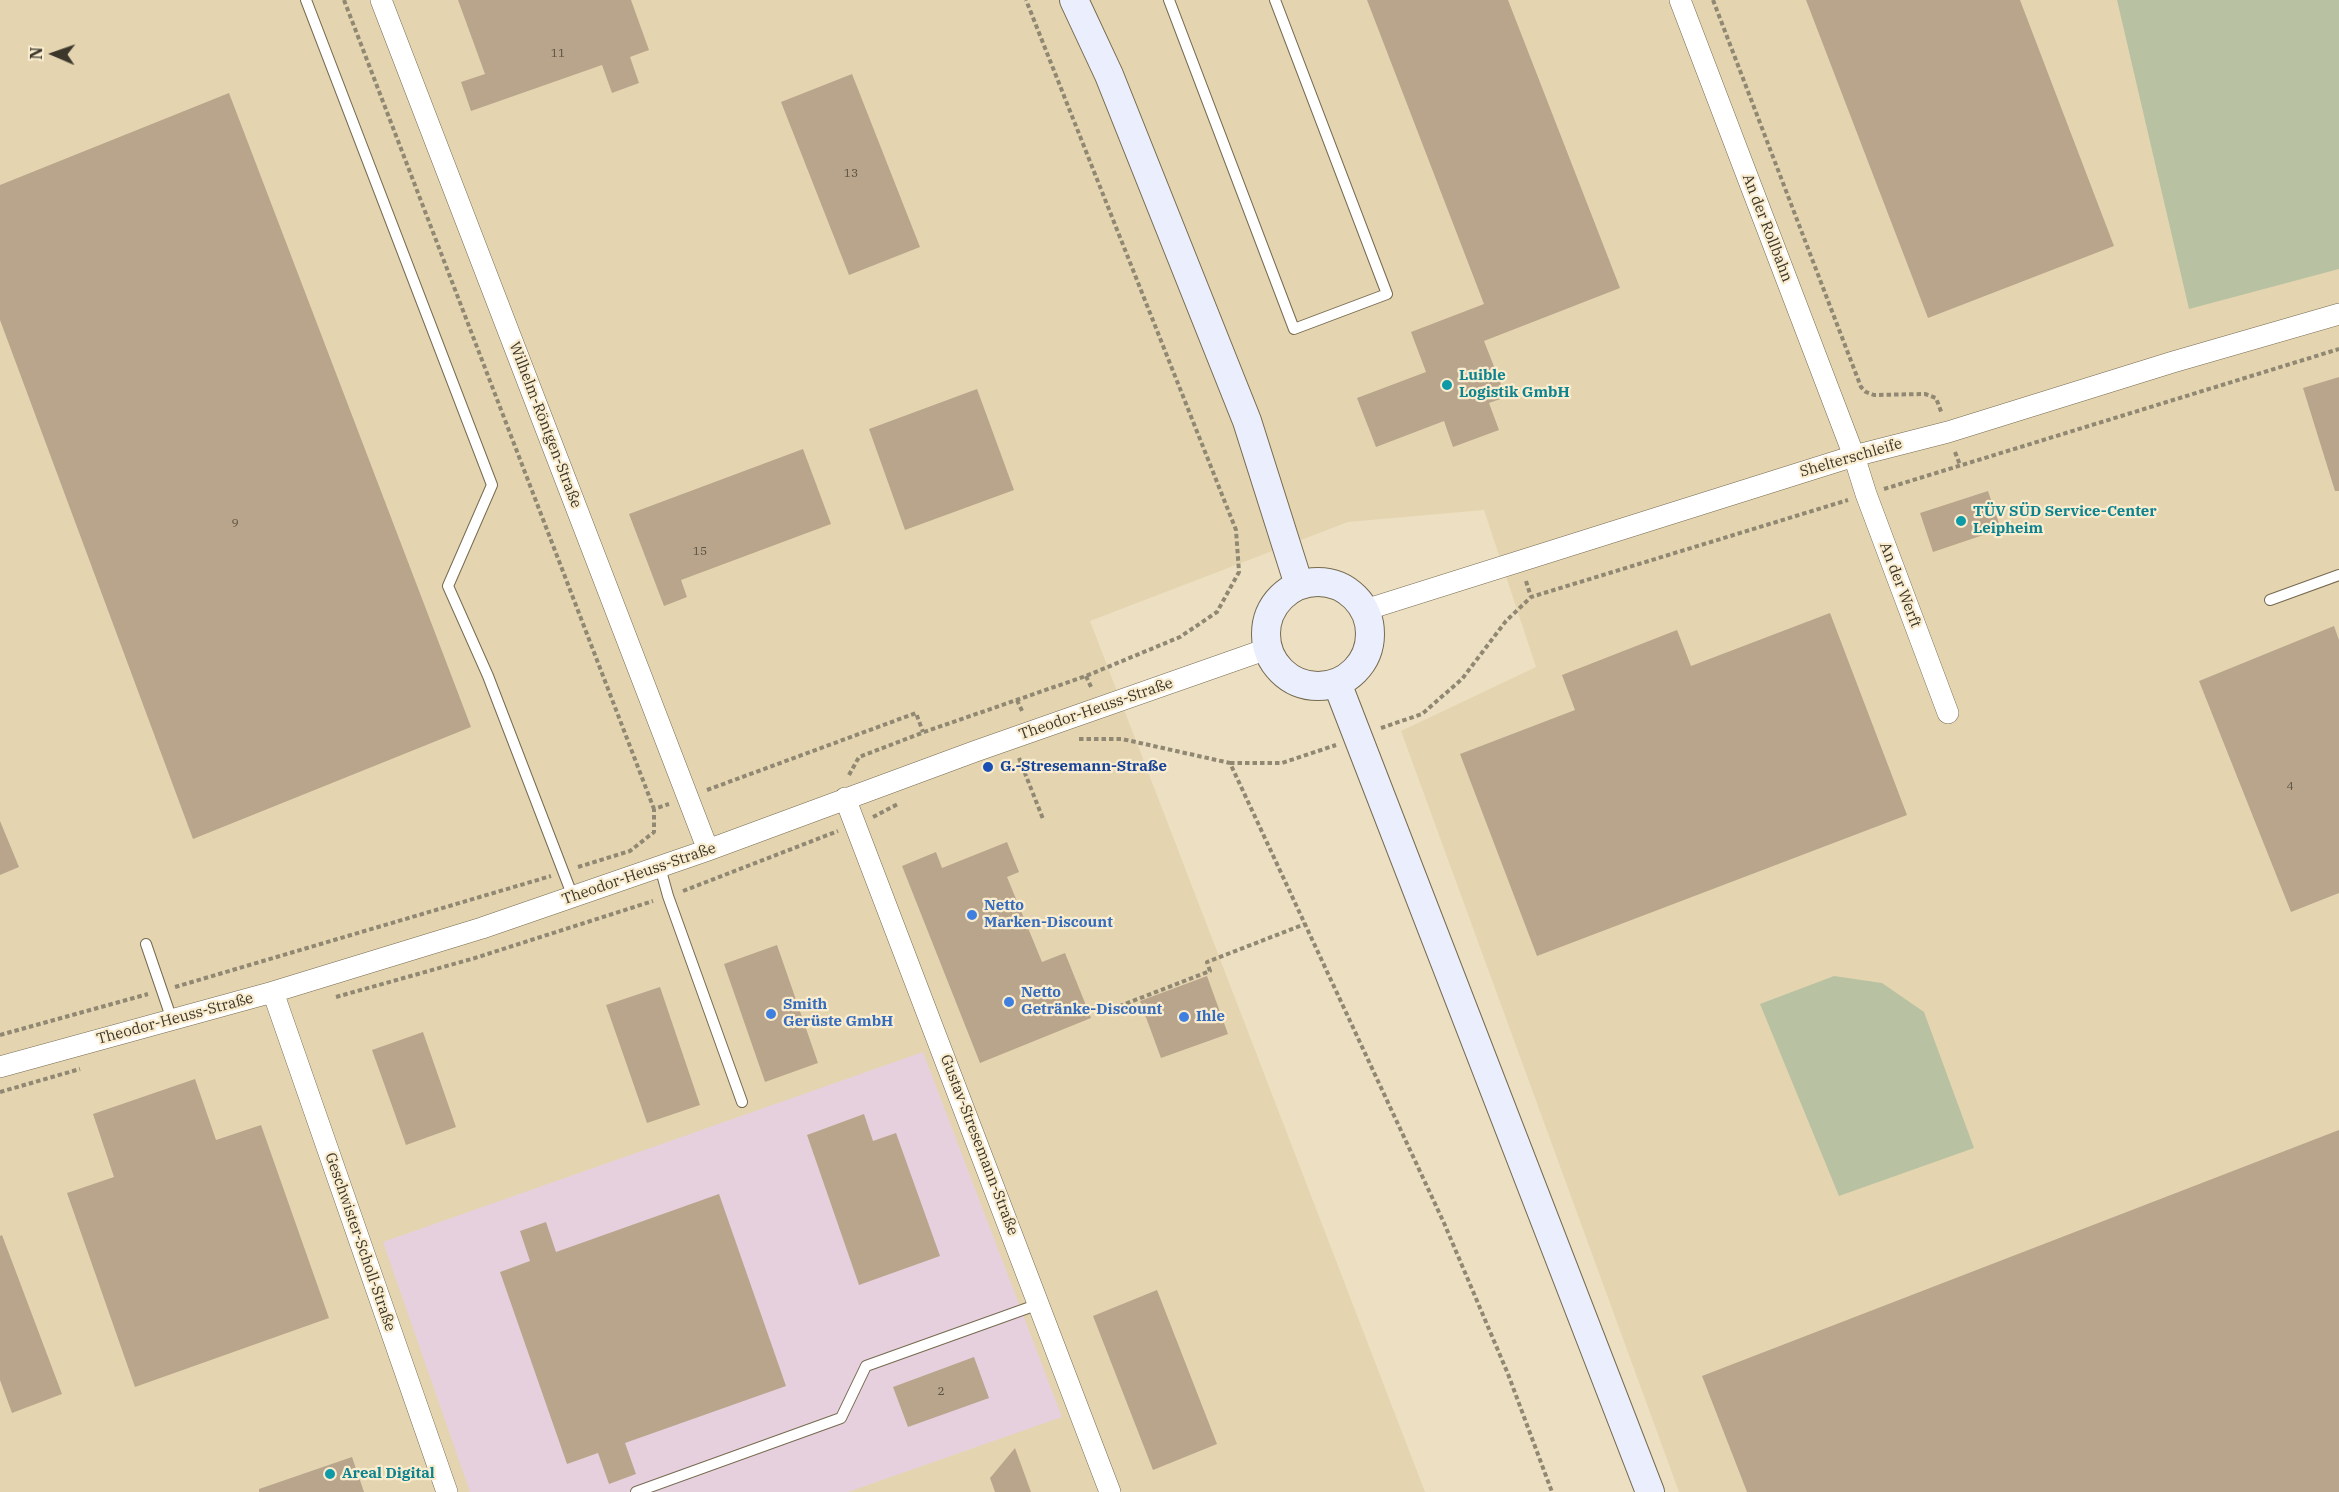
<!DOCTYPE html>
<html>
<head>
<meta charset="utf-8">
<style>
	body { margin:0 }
	#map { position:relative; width:2339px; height:1492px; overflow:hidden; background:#ede0c2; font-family:"IBM Plex Serif",serif }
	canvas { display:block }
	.north { position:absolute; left:24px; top:24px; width:60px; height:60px; -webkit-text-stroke:4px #faedcf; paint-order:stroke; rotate:272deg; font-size:16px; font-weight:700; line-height:24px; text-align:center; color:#3c372b }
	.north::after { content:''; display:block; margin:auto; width:21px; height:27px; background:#3c372b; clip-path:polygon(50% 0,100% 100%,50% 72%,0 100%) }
</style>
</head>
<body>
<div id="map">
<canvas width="2339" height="1492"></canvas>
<div class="north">N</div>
</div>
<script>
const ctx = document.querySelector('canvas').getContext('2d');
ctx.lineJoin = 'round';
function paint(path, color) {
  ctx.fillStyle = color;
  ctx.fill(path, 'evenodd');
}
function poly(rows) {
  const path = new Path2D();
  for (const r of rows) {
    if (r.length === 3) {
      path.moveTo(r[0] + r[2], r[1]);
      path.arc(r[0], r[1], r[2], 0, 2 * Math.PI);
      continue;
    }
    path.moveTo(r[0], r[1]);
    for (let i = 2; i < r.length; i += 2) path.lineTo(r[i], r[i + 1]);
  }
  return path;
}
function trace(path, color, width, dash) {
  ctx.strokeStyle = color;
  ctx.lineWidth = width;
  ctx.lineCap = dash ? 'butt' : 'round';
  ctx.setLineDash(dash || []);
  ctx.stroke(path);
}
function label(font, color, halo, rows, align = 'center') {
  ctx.font = font + ' "IBM Plex Serif",serif';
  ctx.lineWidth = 4.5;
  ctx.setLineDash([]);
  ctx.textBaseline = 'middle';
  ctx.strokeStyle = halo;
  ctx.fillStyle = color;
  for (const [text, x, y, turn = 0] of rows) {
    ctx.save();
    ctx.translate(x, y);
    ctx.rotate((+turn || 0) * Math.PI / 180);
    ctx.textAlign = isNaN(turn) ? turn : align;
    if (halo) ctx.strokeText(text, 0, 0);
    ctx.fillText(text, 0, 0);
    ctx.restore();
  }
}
paint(poly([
	[0,0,2339,0,2339,1492,1679,1492,1401,731,1536,667,1484,510,1348,522,1090,621,1425,1492,0,1492]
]), '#e4d5b0');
paint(poly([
	[923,1052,1062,1417,848,1492,470,1492,383,1242]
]), '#e6d0dd');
paint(poly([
	[2117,0,2339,0,2339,269,2189,309],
	[1834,976,1882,983,1924,1012,1974,1148,1839,1196,1760,1004]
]), '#b8c2a2');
paint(poly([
	[458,0,631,0,649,50,630,57,639,83,612,93,602,65,471,111,461,82,485,74],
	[1367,0,1508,0,1620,288,1484,341,1506,397,1489,403,1499,430,1453,447,1444,421,1376,447,1357,398,1426,372,1411,332,1484,304],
	[1806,0,2020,0,2114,246,1928,318],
	[852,74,920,247,849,275,781,102],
	[229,93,471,727,193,839,0,320,0,185],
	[2339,377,2339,491,2335,491,2303,388],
	[977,389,1014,490,905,530,869,429],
	[803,449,831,524,681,580,687,597,664,606,629,514],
	[1988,491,2001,529,1933,552,1920,513],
	[1830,613,1907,815,1537,956,1460,754,1575,710,1562,675,1677,630,1691,666],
	[2334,626,2339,640,2339,893,2291,912,2199,681],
	[0,821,19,867,0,875],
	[1007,842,1019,872,1007,877,1042,962,1065,953,1091,1018,980,1063,902,866,936,852,942,868],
	[777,945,818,1063,765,1082,724,964],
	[1207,976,1228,1034,1161,1058,1140,1001],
	[660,987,700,1105,647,1123,606,1005],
	[423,1032,456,1127,406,1145,372,1050],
	[195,1079,216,1140,261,1125,329,1318,135,1387,67,1193,114,1177,93,1114],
	[864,1114,873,1141,896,1133,940,1256,859,1285,807,1135],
	[2339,1130,2339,1492,1747,1492,1702,1376],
	[719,1194,786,1386,625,1443,636,1474,609,1484,598,1453,567,1464,500,1272,530,1261,520,1231,546,1222,556,1252],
	[2,1235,62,1394,12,1413,0,1380,0,1236],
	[1157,1290,1217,1444,1153,1470,1093,1316],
	[974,1357,989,1398,908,1427,893,1387],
	[1015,1448,1031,1492,995,1492,990,1478],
	[352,1457,364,1492,259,1492,259,1489]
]), '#b9a58c');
const service = poly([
	[306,0,492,485,448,586,488,676,573,897],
	[1169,0,1294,329,1387,294,1275,0],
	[2270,600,2339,575],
	[660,867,668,896,742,1102],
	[146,944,172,1020],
	[636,1492,841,1418,866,1366,1039,1304]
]);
const minor = poly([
	[381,0,708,850],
	[1680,0,1854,456,1866,494,1948,713],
	[1365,610,1854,456,1948,432,2173,362,2339,314],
	[845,798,1110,1492],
	[273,992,447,1492],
	[0,1067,273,992,482,928,708,850,976,751,1267,649]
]);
const secondary = poly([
	[1074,0,1109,75,1247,421,1299,585],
	[1318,634,52],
	[1337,683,1650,1492]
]);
trace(service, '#766a50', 12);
trace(minor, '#766a50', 22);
trace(secondary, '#766a50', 30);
trace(poly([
	[344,0,654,809],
	[1713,0,1861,387,1866,392,1874,395,1925,394,1936,398,1942,414],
	[1955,452,1960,465],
	[1884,489,2339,349],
	[1526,581,1531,597],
	[1086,676,1092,689],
	[1017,700,1023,713],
	[1381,728,1422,714,1462,679,1506,621,1531,597,1848,500],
	[1079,739,1122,739,1230,763,1444,1223,1508,1374,1552,1492],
	[1019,758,1043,819],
	[1230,763,1282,763,1336,745],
	[849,775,859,757,927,731,1086,676,1180,637,1217,612,1239,572,1236,530,1026,0],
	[707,790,916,713,923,732],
	[873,817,898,804],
	[578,867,630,851,654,832,654,809,669,804],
	[683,891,838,831],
	[175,987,551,876],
	[336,997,475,958,653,901],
	[1112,1009,1210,971,1207,962,1305,924],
	[0,1035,148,994],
	[0,1092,80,1069]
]), '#908873', 4, [4.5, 3]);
trace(service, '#fff', 10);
trace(minor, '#fff', 21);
trace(secondary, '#ebeffd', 28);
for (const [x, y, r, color] of [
	[1447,385,6,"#0f9aa8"],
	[1961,521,6,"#0f9aa8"],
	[988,767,6,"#1a4fb4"],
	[972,915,6,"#3f7fe0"],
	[1009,1002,6,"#3f7fe0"],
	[771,1014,6,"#3f7fe0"],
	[1184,1017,6,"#3f7fe0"],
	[330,1474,6,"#0f9aa8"]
]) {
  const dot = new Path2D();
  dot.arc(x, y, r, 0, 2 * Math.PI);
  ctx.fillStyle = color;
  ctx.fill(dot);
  trace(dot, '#faedcf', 2);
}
label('12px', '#5b5243', null, [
	["11",558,54],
	["13",851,174],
	["9",235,524],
	["15",700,552],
	["4",2290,787],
	["2",941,1392]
]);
label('15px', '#3c372b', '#faedcf', [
	["An der Rollbahn",1767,228,69],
	["Wilhelm-Röntgen-Straße",545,425,69],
	["Shelterschleife",1851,458,-16],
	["An der Werft",1900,585,69],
	["Theodor-Heuss-Straße",1096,709,-19],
	["Theodor-Heuss-Straße",639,874,-19],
	["Theodor-Heuss-Straße",175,1019,-15],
	["Gustav-Stresemann-Straße",979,1145,69],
	["Geschwister-Scholl-Straße",360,1242,71]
]);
label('bold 15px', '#0d838f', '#faedcf', [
	["Luible",1459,376],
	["Logistik GmbH",1459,393],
	["TÜV SÜD Service-Center",1973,512],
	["Leipheim",1973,529],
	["Areal Digital",342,1474]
], 'left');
label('bold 15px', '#164399', '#faedcf', [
	["G.-Stresemann-Straße",1000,767]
], 'left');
label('bold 15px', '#366cbe', '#faedcf', [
	["Netto",984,906],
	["Marken-Discount",984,923],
	["Netto",1021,993],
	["Getränke-Discount",1021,1010],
	["Smith",783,1005],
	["Gerüste GmbH",783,1022],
	["Ihle",1196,1017]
], 'left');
</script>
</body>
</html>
